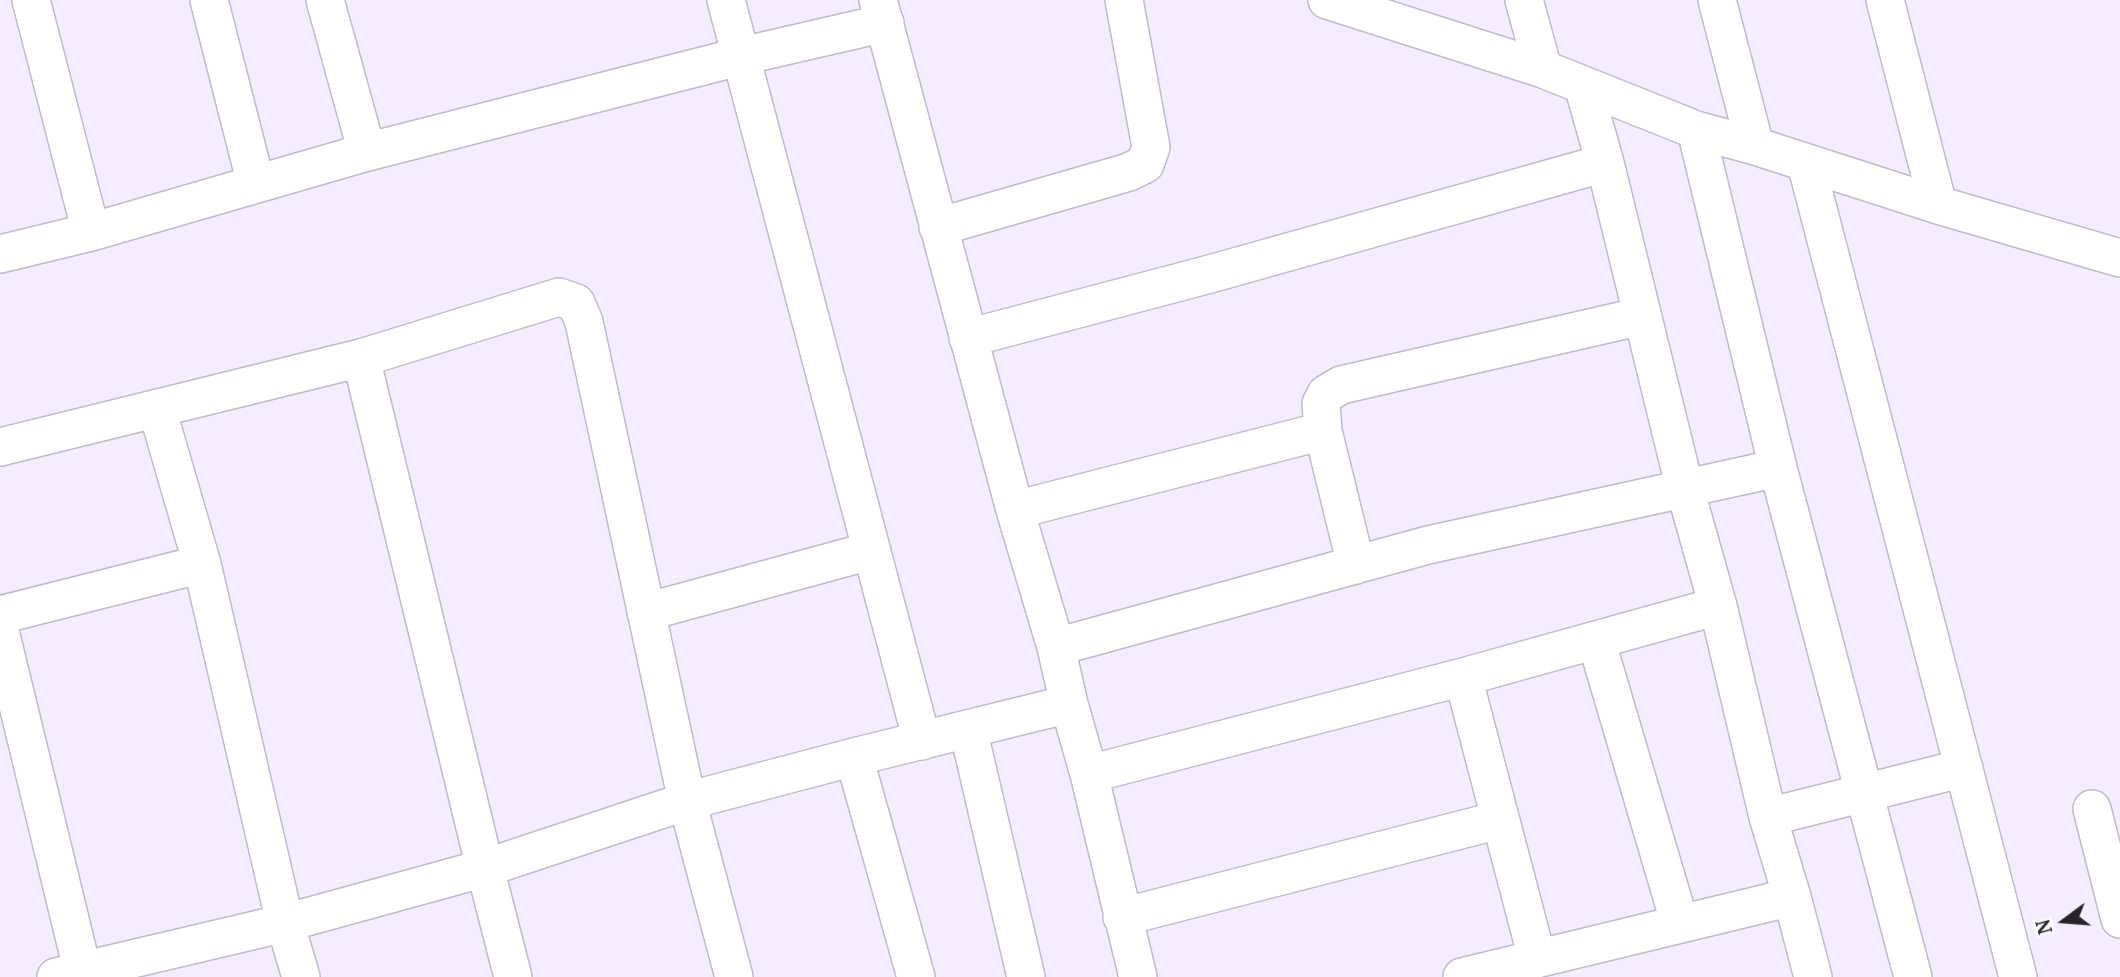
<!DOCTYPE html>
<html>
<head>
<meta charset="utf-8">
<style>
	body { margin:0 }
	#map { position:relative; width:2120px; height:977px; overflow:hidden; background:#f4ecff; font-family:"PT Serif",serif }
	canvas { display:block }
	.north { position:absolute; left:2029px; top:886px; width:70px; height:70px; -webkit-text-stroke:5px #fefefe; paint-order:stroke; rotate:254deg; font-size:19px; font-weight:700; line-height:28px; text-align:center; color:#262329 }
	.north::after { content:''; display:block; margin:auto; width:24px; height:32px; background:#262329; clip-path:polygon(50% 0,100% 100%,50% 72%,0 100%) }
</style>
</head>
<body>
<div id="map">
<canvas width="2120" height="977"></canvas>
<div class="north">N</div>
</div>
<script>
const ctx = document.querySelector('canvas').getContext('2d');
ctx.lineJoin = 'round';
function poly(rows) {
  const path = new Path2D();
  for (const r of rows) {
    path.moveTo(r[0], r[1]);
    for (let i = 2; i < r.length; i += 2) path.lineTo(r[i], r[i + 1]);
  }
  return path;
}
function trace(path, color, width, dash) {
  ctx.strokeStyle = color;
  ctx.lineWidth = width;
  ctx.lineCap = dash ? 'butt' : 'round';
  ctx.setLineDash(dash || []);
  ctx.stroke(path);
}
const minor = poly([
	[31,0,91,232],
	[209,0,256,184],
	[325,0,367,152],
	[726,0,922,741],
	[878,0,1015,510,1056,647,1069,704,1089,774,1138,977],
	[1327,0,1543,69,1696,130,1755,146,1938,205,2120,258],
	[1524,0,1543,69],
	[1717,0,1755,146],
	[1885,0,1938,205],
	[1583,85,1605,163,1685,489,1718,606,1768,817,1792,897,1813,977],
	[1696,130,1778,468,1913,977],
	[1806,163,2018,977],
	[938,227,1129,172,1145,164,1151,147,1124,0],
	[0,254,91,232,367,152,742,56,885,23],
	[968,338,1210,274,1605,163],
	[361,358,485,868,513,977],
	[157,409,202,564,285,923,301,977],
	[0,447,361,358,559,297,576,303,584,322,687,801,734,977],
	[1015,510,1323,431],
	[1356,565,1323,431,1321,404,1326,394,1341,385,1642,316],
	[646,612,870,551],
	[0,615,202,564],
	[0,631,84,977],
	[1596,640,1680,924],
	[1056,647,1428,545,1778,468],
	[1463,677,1537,958],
	[968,729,1026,977],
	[854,757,916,977],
	[1089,774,1463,677,1718,606],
	[2092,809,2120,919],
	[1768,817,1964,768],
	[1122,917,1499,820],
	[56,977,285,923,485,868,687,801,854,757,1069,704],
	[1462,977,1792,897]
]);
trace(minor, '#c1bacb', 40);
trace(minor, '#fff', 37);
</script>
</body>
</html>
